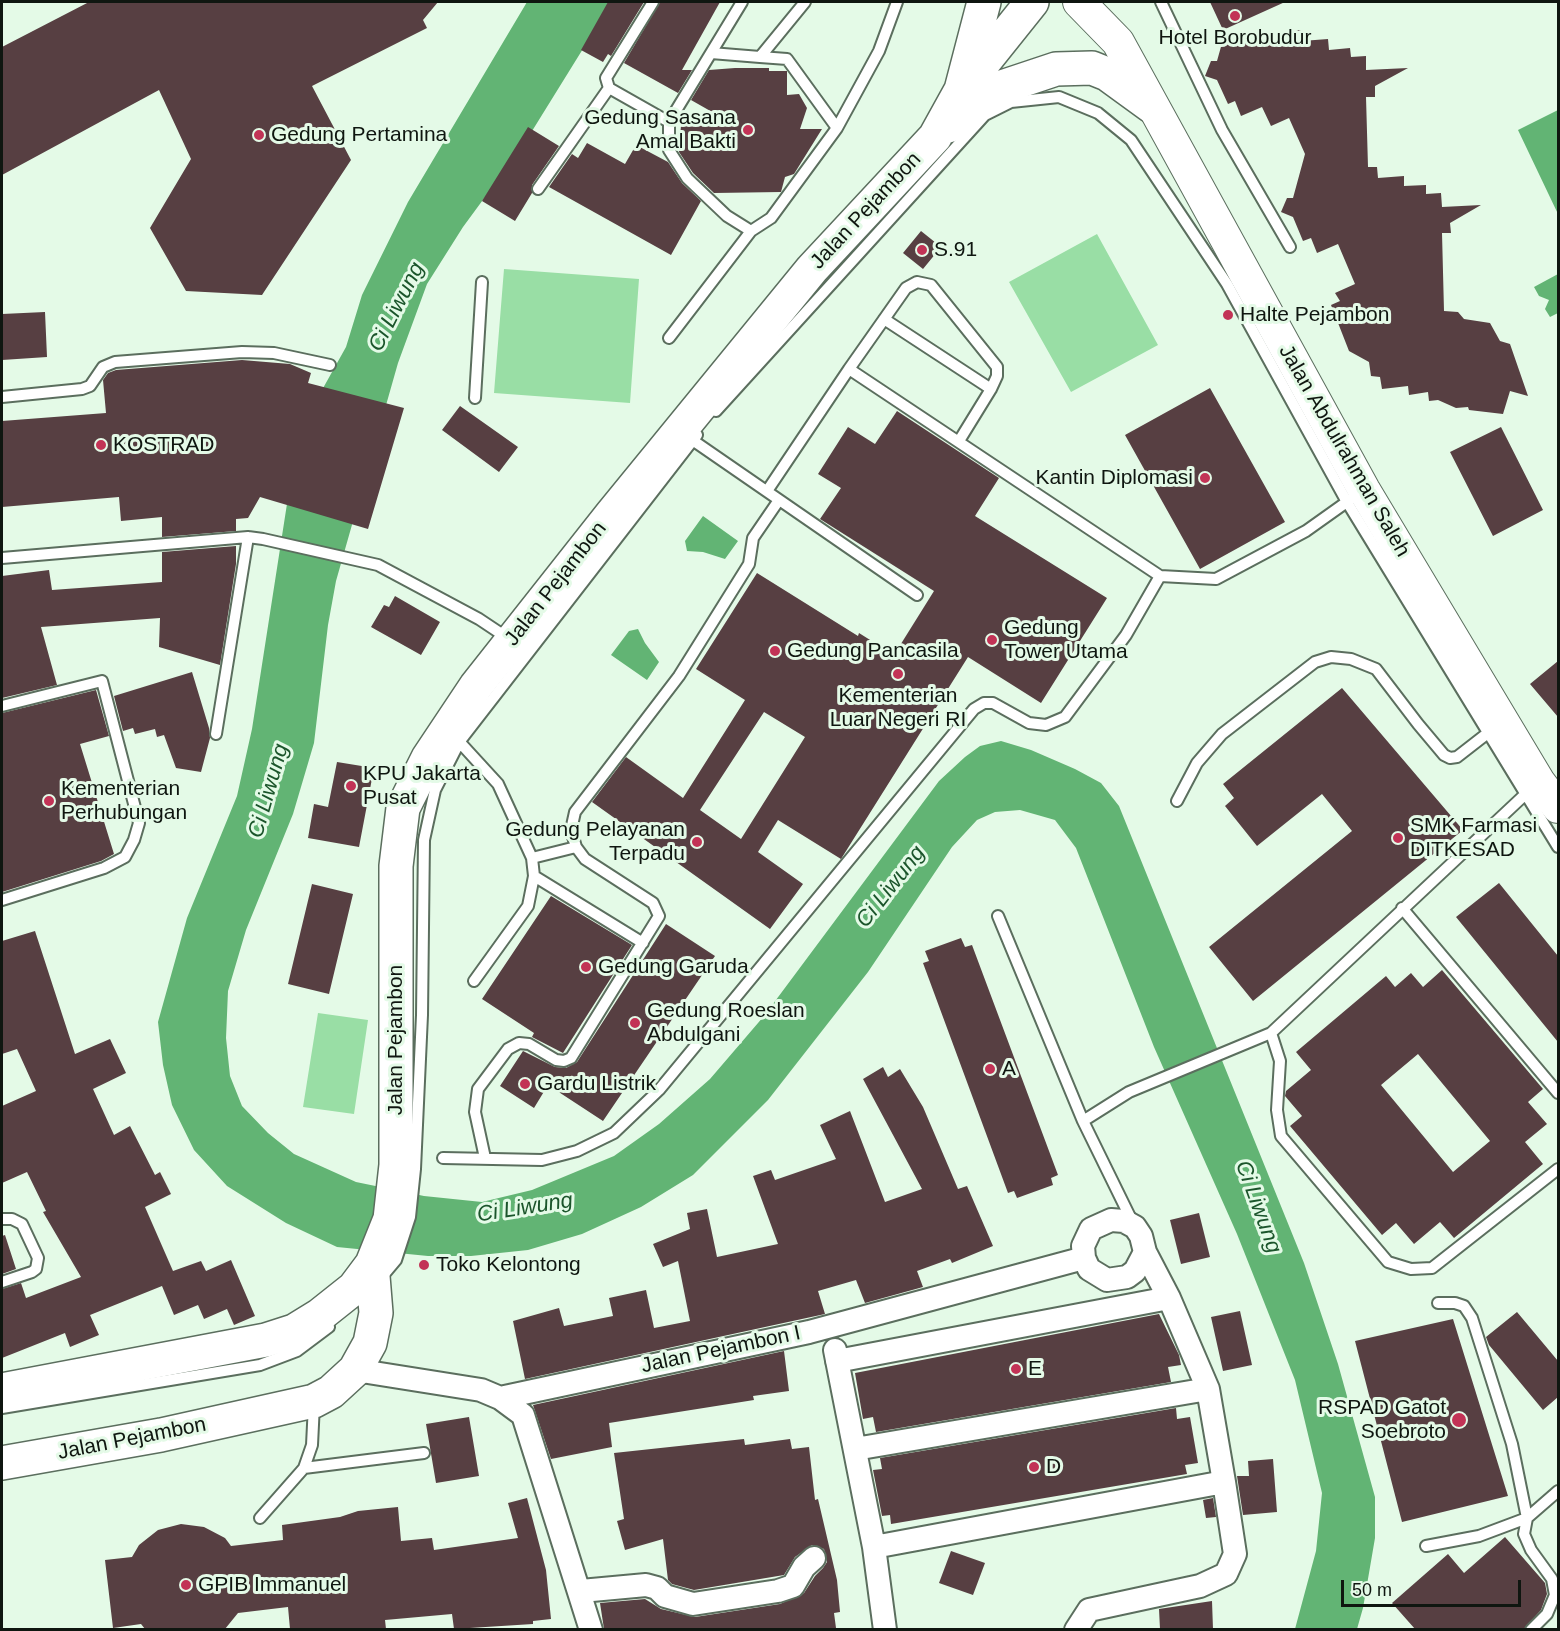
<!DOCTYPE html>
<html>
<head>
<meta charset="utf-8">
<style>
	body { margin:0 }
	#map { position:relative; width:1560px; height:1631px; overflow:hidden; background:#e4fae7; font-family:Arial,sans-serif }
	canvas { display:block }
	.frame { position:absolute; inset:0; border:3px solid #0f1610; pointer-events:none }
	.scale { position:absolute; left:1341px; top:1580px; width:180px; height:27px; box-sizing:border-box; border:3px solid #0f1610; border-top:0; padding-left:8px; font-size:18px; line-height:21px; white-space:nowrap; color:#0f1610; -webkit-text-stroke:4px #e4fae7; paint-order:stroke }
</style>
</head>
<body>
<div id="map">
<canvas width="1560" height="1631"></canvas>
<div class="frame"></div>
<div class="scale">50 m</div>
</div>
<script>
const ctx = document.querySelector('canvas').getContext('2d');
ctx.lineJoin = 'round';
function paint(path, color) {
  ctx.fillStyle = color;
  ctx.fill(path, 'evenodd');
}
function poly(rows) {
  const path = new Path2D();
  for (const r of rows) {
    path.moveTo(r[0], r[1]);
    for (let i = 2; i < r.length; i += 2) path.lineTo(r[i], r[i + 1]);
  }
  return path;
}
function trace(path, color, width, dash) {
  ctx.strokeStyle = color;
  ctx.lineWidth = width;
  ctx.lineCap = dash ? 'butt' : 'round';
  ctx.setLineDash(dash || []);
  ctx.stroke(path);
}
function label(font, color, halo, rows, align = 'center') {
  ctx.font = font + ' Arial,sans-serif';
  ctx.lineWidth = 6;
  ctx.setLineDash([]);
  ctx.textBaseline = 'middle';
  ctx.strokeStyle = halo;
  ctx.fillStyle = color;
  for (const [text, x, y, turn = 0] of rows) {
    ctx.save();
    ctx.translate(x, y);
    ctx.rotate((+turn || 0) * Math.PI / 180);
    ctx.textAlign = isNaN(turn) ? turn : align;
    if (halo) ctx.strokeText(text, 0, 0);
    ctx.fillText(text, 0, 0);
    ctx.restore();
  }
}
paint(poly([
	[1097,234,1158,345,1071,392,1009,282],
	[504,269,639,279,630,403,494,393],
	[318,1013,368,1020,354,1114,303,1107]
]), '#99dea5');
paint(poly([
	[527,2,612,2,524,144,463,227,427,284,398,363,336,581,328,625,314,743,293,814,246,930,228,991,226,1038,230,1076,242,1106,268,1133,294,1154,356,1182,424,1196,482,1202,532,1190,614,1156,659,1124,710,1079,764,1016,939,781,965,757,980,746,1001,741,1031,750,1075,769,1101,783,1119,806,1304,1263,1338,1364,1375,1497,1375,1538,1363,1608,1357,1629,1295,1629,1316,1551,1322,1493,1295,1380,1237,1234,1154,1047,1076,848,1055,820,1020,810,995,812,977,820,952,847,868,972,768,1100,693,1175,641,1207,582,1234,528,1250,471,1256,428,1256,337,1247,286,1223,227,1186,194,1150,172,1105,163,1065,158,1022,187,918,237,796,252,729,298,433,346,347,362,295,408,202],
	[1558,110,1558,214,1518,130],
	[1558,274,1558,313,1550,317,1545,309,1549,300,1539,296,1534,287],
	[703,516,738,541,725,559,703,552,687,551,685,541],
	[638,629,645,643,659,662,647,680,611,655,629,631]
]), '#62b474');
paint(poly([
	[89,2,438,2,423,20,427,28,312,86,351,160,262,295,186,291,150,228,191,159,159,90,2,175,2,47],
	[608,2,644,2,611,56,608,54,603,62,581,50],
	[660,2,720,2,682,70,692,70,678,93,624,63],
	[1210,2,1285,2,1223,30],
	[1301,30,1302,41,1328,39,1329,50,1350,48,1351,57,1366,56,1366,70,1408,68,1375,86,1375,97,1366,97,1368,167,1377,167,1378,178,1404,176,1404,186,1426,185,1426,194,1441,193,1442,207,1481,205,1450,223,1451,233,1442,233,1444,311,1458,312,1464,319,1490,323,1500,341,1510,344,1528,396,1510,391,1503,414,1469,410,1468,407,1456,408,1438,400,1429,401,1428,392,1409,395,1408,386,1382,389,1380,377,1371,376,1369,362,1349,351,1331,305,1340,301,1335,293,1355,284,1338,244,1317,253,1311,238,1303,241,1293,217,1281,212,1287,198,1293,198,1305,154,1289,118,1271,126,1262,107,1241,116,1235,101,1228,104,1217,80,1205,76,1211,61,1217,61,1224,36],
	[735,68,769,68,769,71,787,71,787,95,799,94,807,108,800,129,822,129,794,174,785,177,781,192,714,193,693,173,679,152,681,125,735,125,691,100,709,70],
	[528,127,559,146,532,185,532,193,515,221,482,201],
	[587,143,625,164,636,145,668,162,682,183,701,201,671,255,549,187,572,154,578,158],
	[921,231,941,247,923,269,903,253],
	[45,312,47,357,2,360,2,314],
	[242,360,290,364,311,373,308,383,404,408,368,529,260,497,248,518,236,519,236,531,162,537,162,517,121,521,119,497,2,507,2,421,106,413,103,380,108,373,116,370],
	[1210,388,1285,522,1200,569,1125,435],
	[460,406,518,447,499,472,442,430],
	[897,411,999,478,975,516,1107,598,1041,703,968,657,841,859,778,820,758,852,803,884,770,929,592,802,626,757,683,798,745,700,696,669,757,573,858,636,859,633,894,655,934,591,820,519,841,488,818,474,848,427,875,444],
	[764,712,805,737,741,839,700,810],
	[1501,427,1543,510,1493,536,1450,452],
	[236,546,236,564,220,665,159,647,160,618,41,627,57,685,2,698,2,576,49,570,52,590,162,582,162,552],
	[395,596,440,622,421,655,371,627,384,605,389,607],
	[1558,661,1558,717,1530,684],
	[192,672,209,728,210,738,201,772,176,768,164,735,157,737,155,729,135,734,133,728,123,731,114,696],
	[1342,688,1463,830,1253,1001,1209,947,1352,831,1322,794,1257,846,1225,806,1234,798,1223,784],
	[96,690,109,736,80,744,114,854,101,861,2,892,2,713],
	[337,762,374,768,359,847,308,838,314,804,328,807],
	[1499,883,1558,956,1558,1042,1456,917],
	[312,884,353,894,329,994,288,984],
	[551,896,632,945,563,1053,532,1037,534,1033,482,999],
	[666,924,715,956,603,1121,548,1085,534,1108,500,1086,523,1051,555,1067,566,1068,577,1062],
	[35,931,75,1054,110,1039,126,1073,93,1089,114,1135,130,1126,155,1175,160,1172,171,1194,145,1207,173,1271,201,1261,206,1271,231,1260,255,1316,234,1325,227,1309,204,1319,198,1305,174,1315,162,1286,90,1315,99,1335,70,1347,65,1333,2,1358,2,1289,21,1283,26,1298,81,1277,43,1212,46,1211,27,1172,2,1183,2,1106,36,1091,17,1049,2,1054,2,941],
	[961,938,965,947,972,945,1058,1175,1051,1178,1053,1185,1017,1198,1014,1191,1008,1193,923,963,929,961,925,951],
	[1442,970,1543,1089,1528,1102,1547,1124,1525,1142,1543,1164,1454,1238,1440,1222,1414,1244,1396,1223,1382,1235,1290,1126,1302,1116,1285,1096,1286,1091,1311,1070,1296,1052,1386,976,1395,987,1411,973,1423,987],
	[1418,1054,1490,1141,1453,1172,1381,1085],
	[883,1067,888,1077,900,1069,923,1107,958,1189,967,1186,993,1246,952,1263,950,1259,917,1271,923,1287,865,1303,856,1280,818,1291,825,1314,525,1379,513,1321,559,1308,564,1326,613,1316,609,1298,646,1290,654,1328,690,1321,678,1261,663,1267,653,1244,690,1229,687,1213,707,1209,717,1257,778,1244,753,1176,771,1170,775,1180,836,1159,820,1125,850,1111,885,1202,922,1189,863,1079],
	[1199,1213,1210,1257,1181,1264,1170,1220],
	[5,1235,16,1269,2,1274,2,1236],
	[1240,1311,1252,1365,1223,1371,1211,1317],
	[1517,1312,1558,1361,1558,1397,1543,1410,1489,1345,1486,1337],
	[1159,1314,1179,1355,1181,1365,1168,1367,1171,1382,876,1432,873,1417,863,1419,855,1373],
	[1453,1319,1508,1496,1402,1522,1355,1341],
	[784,1351,789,1391,753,1396,754,1400,609,1423,612,1447,551,1459,533,1405],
	[1176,1408,1177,1419,1190,1417,1198,1463,1185,1465,1187,1474,891,1524,890,1515,882,1516,873,1470,882,1469,880,1458],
	[469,1417,479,1476,436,1483,426,1424],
	[744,1439,745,1445,790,1439,792,1449,809,1447,815,1500,818,1499,837,1580,840,1612,834,1613,836,1628,604,1629,600,1603,645,1599,661,1609,695,1617,780,1604,804,1593,815,1576,823,1568,827,1562,824,1549,812,1545,795,1557,784,1575,694,1590,672,1584,668,1580,663,1539,625,1550,617,1521,624,1519,614,1453],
	[1273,1459,1277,1512,1243,1515,1237,1476,1249,1476,1248,1461],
	[527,1498,546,1570,551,1619,533,1621,533,1624,454,1629,452,1614,385,1620,386,1629,290,1629,288,1607,238,1613,225,1629,145,1629,141,1624,113,1628,105,1560,132,1557,139,1545,158,1530,181,1524,204,1527,225,1538,231,1546,283,1540,282,1525,340,1517,358,1511,398,1507,401,1541,432,1538,434,1550,518,1538,508,1503],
	[1213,1498,1216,1517,1206,1518,1203,1500],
	[1505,1537,1545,1583,1547,1594,1541,1610,1524,1629,1415,1629,1392,1603,1448,1554,1464,1573],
	[951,1551,985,1563,973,1595,939,1583],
	[1212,1601,1213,1629,1160,1629,1159,1609]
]), '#573f42');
const lane = poly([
	[653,2,606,78,609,88,669,122],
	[742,2,669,122,669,150,687,178,727,216,751,231],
	[1161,2,1222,130,1290,247],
	[711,53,760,57],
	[837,128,879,51,897,2],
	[538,189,609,88],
	[884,319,991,389],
	[669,338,751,231,771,218,837,128,787,59,760,57,805,2],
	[849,369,906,288,917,282,931,285,997,367,997,376,991,389,959,441],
	[2,397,82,389,90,386,103,367,115,362,242,352,274,353,330,365],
	[475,398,482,282],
	[716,411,985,115,1011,102,1059,97,1098,113,1131,140,1227,284,1347,502,1558,847],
	[688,437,917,595],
	[767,491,849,369,1160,576,1216,579,1306,531,1351,499],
	[2,558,248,537,263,539,378,565,479,619,509,639],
	[2,706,102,681,139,823,134,840,125,857,104,868,2,900],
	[216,734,248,537],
	[454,736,498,784,532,858,534,876,528,906,474,981],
	[1177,801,1197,763,1222,734,1315,662,1331,657,1351,659,1376,669,1418,724,1444,755,1450,758,1457,757,1493,729],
	[532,858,576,847],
	[534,876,643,943],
	[1402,908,1558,1093],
	[998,916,1083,1121,1133,1223],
	[1271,1033,1280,1061,1277,1110,1281,1136,1388,1262,1411,1269,1432,1268,1558,1169],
	[1083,1121,1129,1092,1271,1033,1532,788],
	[443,1158,542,1160,577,1151,614,1133,659,1090,974,709,984,703,993,703,1029,723,1046,725,1065,717,1126,635,1160,576],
	[485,1158,475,1112,478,1089,508,1049,519,1043,529,1044,556,1060,564,1061,571,1058,659,916,653,903,585,859,576,847,571,830,575,812,679,676,749,564,753,538,779,500],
	[2,1219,12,1219,22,1224,38,1258,36,1269,32,1272,2,1282],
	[380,1279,396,1260,410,1217,415,1169,422,1015,424,840,435,790,460,741,697,435],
	[1438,1303,1455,1303,1464,1306,1472,1318,1512,1444,1527,1518,1524,1534,1531,1550,1552,1579,1555,1595,1547,1614,1531,1630],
	[2,1408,260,1365,297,1351,329,1327],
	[304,1468,424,1453],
	[260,1518,304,1468,312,1445,314,1404],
	[1426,1546,1479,1536,1527,1518,1558,1491]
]);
const street = poly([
	[835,1350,874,1547,1224,1482,1208,1389,1169,1298,1145,1252,1141,1236,1135,1227,1124,1221,1111,1220,1091,1229,1083,1246,1084,1258,1089,1269,1107,1280,1127,1277,1135,1271,1145,1252],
	[837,1361,1169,1298],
	[355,1370,481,1390,500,1398,809,1332,1084,1258],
	[500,1398,523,1415,591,1630],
	[855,1449,1208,1389],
	[874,1547,885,1630],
	[581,1591,646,1585,657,1588,665,1596,693,1604,778,1591,793,1586,804,1567,814,1558],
	[1076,1630,1089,1610,1200,1586,1226,1574,1235,1554,1224,1482]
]);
const secondary = poly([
	[1079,2,1118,42,1364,490,1539,782,1558,807]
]);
const primary = poly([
	[968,82,1032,2],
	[948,126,999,88,1056,69,1092,68,1107,74,1151,106],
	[2,1390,266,1340,294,1331,320,1315,354,1288,372,1264],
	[2,1463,161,1435,314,1401,331,1392,355,1370,370,1343,376,1313,372,1264,390,1219,396,1165,396,866,403,808,428,758,476,686,611,515,812,269,935,137,961,90,984,2]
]);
trace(lane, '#5b6e5e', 14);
trace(street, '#5b6e5e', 26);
trace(secondary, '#5b6e5e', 34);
trace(primary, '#5b6e5e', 36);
trace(lane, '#fff', 10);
trace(street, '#fff', 22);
trace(secondary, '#fff', 32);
trace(primary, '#fff', 33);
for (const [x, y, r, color] of [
	[1235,16,6,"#c23356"],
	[748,130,6,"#c23356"],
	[259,135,6,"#c23356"],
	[922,250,6,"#c23356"],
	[1228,315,6,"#c23356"],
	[101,445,6,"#c23356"],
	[1205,478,6,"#c23356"],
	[992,640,6,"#c23356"],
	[775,651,6,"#c23356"],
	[898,674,6,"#c23356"],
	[351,786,6,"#c23356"],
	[49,801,6,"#c23356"],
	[1398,838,6,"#c23356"],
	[697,842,6,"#c23356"],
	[586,967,6,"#c23356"],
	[635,1023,6,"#c23356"],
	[990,1069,6,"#c23356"],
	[525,1084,6,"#c23356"],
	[424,1265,6,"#c23356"],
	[1016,1369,6,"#c23356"],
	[1459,1420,8,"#c23356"],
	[1034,1467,6,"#c23356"],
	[186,1585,6,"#c23356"]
]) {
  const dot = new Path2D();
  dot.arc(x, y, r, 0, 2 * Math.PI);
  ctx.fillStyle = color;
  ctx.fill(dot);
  trace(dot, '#e4fae7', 2);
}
label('21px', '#0f1610', '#e4fae7', [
	["Hotel Borobudur",1235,38,"center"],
	["Gedung Sasana",736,118,"right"],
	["Amal Bakti",736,142,"right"],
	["Gedung Pertamina",271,135],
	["S.91",934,250],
	["Halte Pejambon",1240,315],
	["KOSTRAD",113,445],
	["Kantin Diplomasi",1193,478,"right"],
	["Gedung",1004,628],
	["Tower Utama",1004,652],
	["Gedung Pancasila",787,651],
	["Kementerian",898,696,"center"],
	["Luar Negeri RI",898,720,"center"],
	["KPU Jakarta",363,774],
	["Pusat",363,798],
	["Kementerian",61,789],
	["Perhubungan",61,813],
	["SMK Farmasi",1410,826],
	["DITKESAD",1410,850],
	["Gedung Pelayanan",685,830,"right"],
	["Terpadu",685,854,"right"],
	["Gedung Garuda",598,967],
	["Gedung Roeslan",647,1011],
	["Abdulgani",647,1035],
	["A",1002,1069],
	["Gardu Listrik",537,1084],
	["Toko Kelontong",436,1265],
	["E",1028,1369],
	["RSPAD Gatot",1446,1408,"right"],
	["Soebroto",1446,1432,"right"],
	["D",1046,1467],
	["GPIB Immanuel",198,1585]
], 'left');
label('21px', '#0f1610', '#e4fae7', [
	["Jalan Pejambon",866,211,-47],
	["Jalan Abdulrahman Saleh",1344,451,60],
	["Jalan Pejambon",556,584,-52],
	["Jalan Pejambon",396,1040,-90],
	["Jalan Pejambon I",721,1350,-12],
	["Jalan Pejambon",132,1439,-11]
]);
label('italic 22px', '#1b552b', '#e4fae7', [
	["Ci Liwung",397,307,-63],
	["Ci Liwung",269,791,-74],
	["Ci Liwung",891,887,-52],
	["Ci Liwung",1258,1207,70],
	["Ci Liwung",525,1208,-9]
]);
</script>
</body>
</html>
